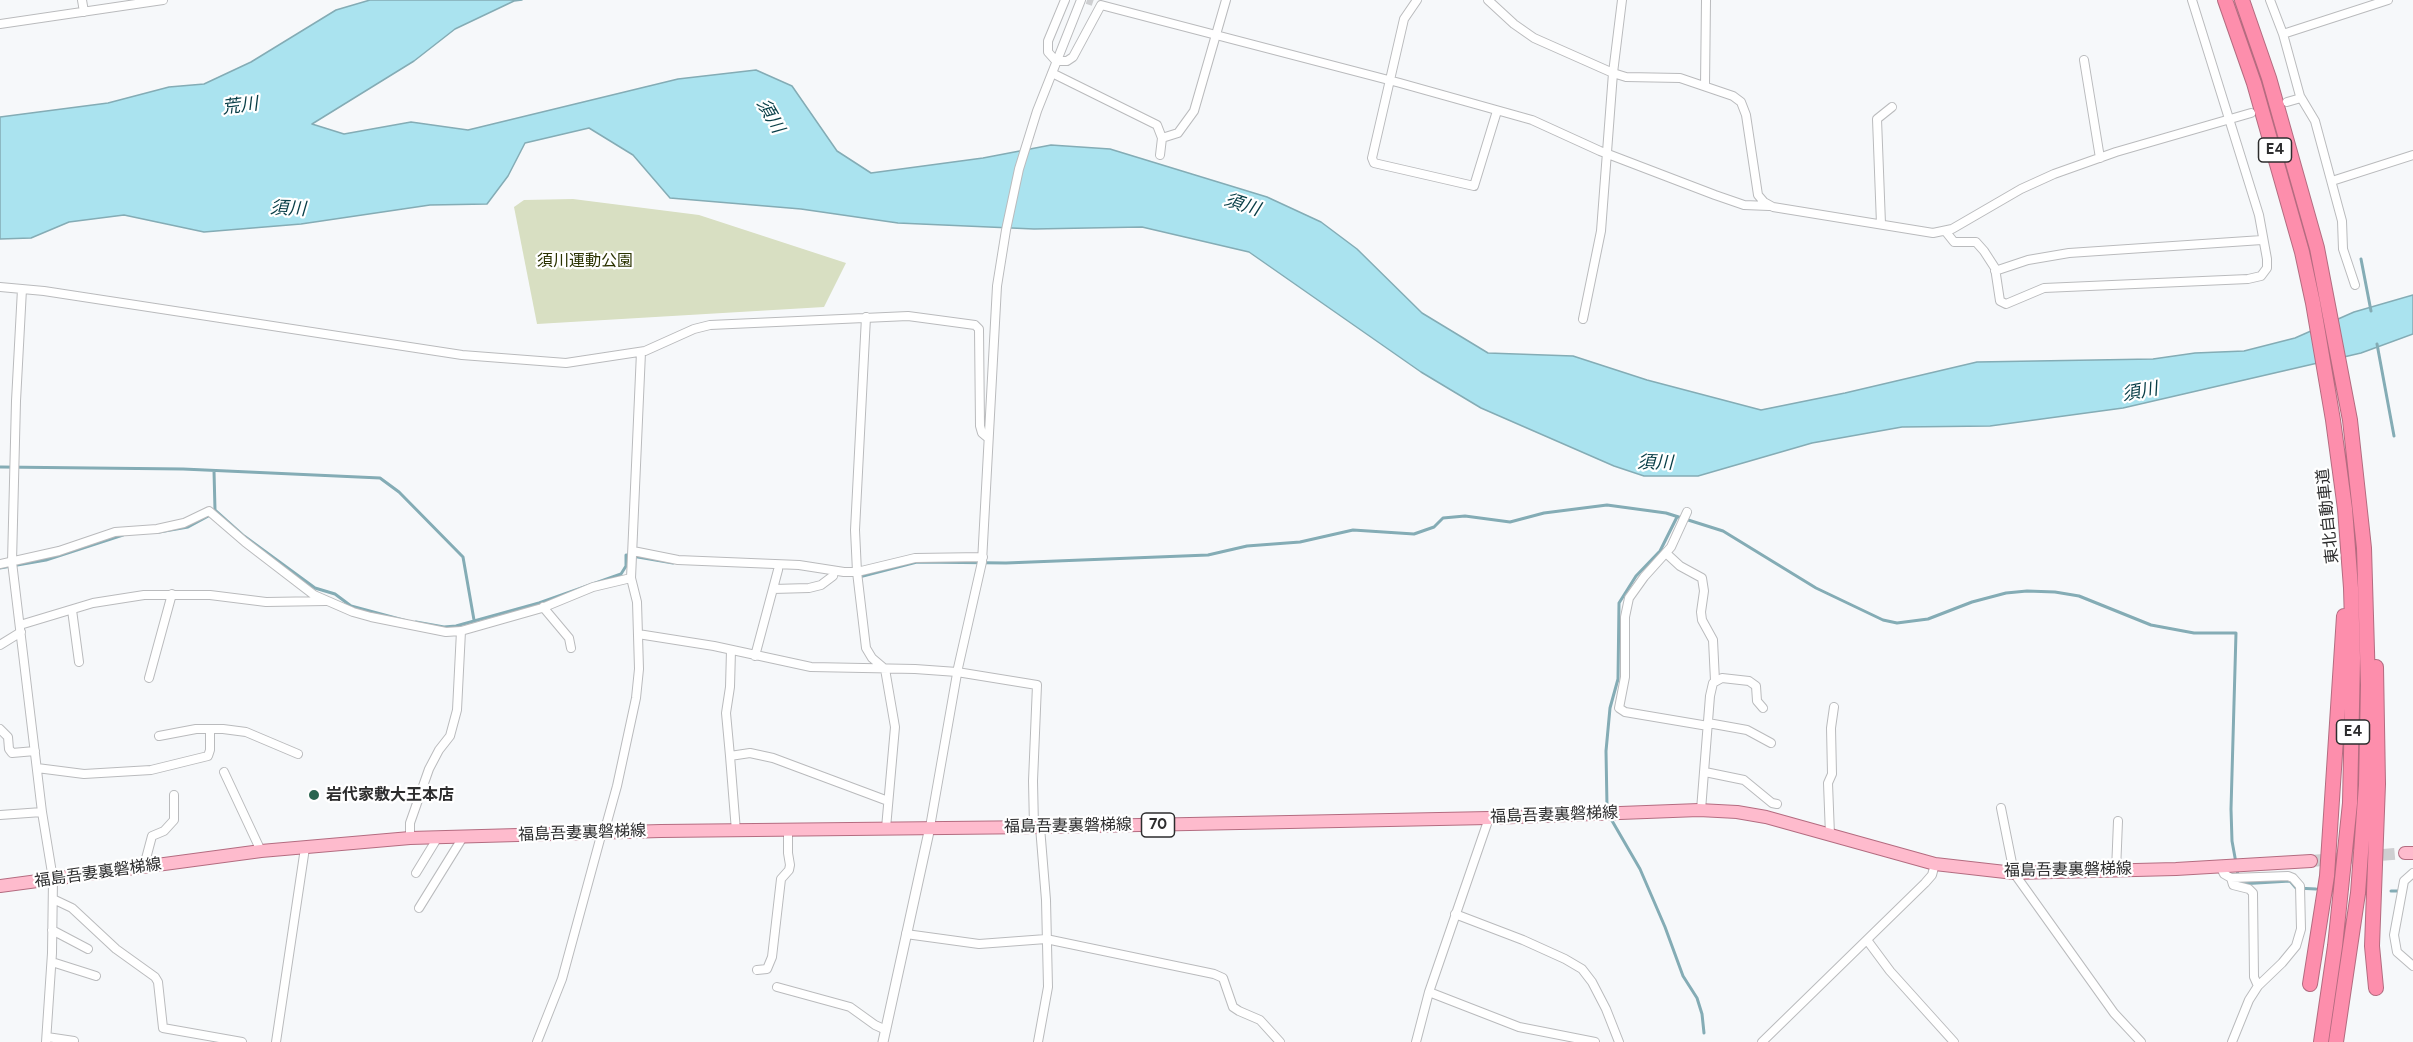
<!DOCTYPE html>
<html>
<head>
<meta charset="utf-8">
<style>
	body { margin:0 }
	canvas { display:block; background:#f6f8fa }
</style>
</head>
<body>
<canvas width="2413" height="1042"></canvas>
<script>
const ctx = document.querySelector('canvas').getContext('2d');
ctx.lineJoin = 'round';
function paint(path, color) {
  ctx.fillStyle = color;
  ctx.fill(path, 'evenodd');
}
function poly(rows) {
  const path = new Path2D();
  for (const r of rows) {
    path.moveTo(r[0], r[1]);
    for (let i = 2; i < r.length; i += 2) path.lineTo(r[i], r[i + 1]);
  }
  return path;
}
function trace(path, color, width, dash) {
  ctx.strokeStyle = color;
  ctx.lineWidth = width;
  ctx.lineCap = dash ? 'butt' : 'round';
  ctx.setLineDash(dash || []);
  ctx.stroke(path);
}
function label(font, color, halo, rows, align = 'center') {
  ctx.font = font + ' Figtree,"Noto Sans JP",sans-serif';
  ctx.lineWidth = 4.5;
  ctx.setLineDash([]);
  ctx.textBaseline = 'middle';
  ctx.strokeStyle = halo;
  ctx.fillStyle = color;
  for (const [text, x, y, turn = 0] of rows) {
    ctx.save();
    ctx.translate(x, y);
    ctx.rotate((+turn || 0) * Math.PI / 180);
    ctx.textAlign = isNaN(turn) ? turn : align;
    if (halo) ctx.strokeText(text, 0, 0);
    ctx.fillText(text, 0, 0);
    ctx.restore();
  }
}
paint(poly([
	[573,199,699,215,846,263,824,307,537,324,514,207,524,200]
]), '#d8dfc2');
const water = poly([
	[370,0,522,0,514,1,455,29,414,61,312,124,344,134,411,122,468,130,678,79,756,70,792,86,837,151,871,173,983,158,1051,145,1110,149,1267,197,1321,222,1357,249,1422,313,1488,353,1573,356,1647,380,1761,410,1845,393,1977,362,2153,359,2195,353,2244,351,2295,338,2354,312,2413,295,2413,334,2361,353,2123,408,1990,426,1902,427,1812,443,1698,476,1644,476,1614,466,1481,408,1421,372,1249,252,1142,227,1034,229,898,223,801,209,670,198,633,155,589,128,525,143,508,176,487,204,430,205,301,224,204,232,124,215,69,222,31,238,0,239,0,117,108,103,169,87,204,84,251,62,336,10,370,0]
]);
paint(water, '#aae3ef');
trace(water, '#84acb5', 1.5);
trace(poly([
	[2361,259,2371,311],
	[2377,344,2394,436],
	[0,467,183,469,380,478,399,492,463,557,474,620],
	[214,471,215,510,244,536,315,588,335,594,351,606,407,621],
	[159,532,188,527,212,514],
	[0,568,46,560,123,535],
	[859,577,917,562,1006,563,1208,555,1247,546,1300,542,1353,530,1414,534,1434,527,1443,518,1465,516,1510,522,1544,513,1607,505,1666,513,1723,531,1816,588,1883,620,1897,623,1928,619,1972,602,2006,593,2027,591,2055,592,2079,596,2151,625,2194,633,2236,633,2231,809,2232,841,2236,863],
	[416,622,444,627,456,626,539,603,621,574,626,566,626,555,673,563],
	[1607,806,1606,751,1610,708,1618,679,1619,603,1636,576,1660,551,1677,517],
	[1611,819,1640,869,1665,927,1683,976,1697,998,1702,1014,1704,1033],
	[2237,870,2240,884,2290,881,2296,888,2316,889],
	[2391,891,2400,891]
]), '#84acb5', 3);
trace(poly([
	[1087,0,1093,2]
]), '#cecfd1', 8, [8, 4]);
trace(poly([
	[2311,861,2405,853]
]), '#cecfd1', 12, [12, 6]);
const minor = poly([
	[82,0,84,12],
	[1065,0,1048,41,1048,52,1056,61,1067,61,1073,57,1101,5,1400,83,1532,120,1600,151,1715,195,1744,205,1769,206],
	[1417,0,1404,19,1372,158,1374,163,1474,186,1497,111],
	[1488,0,1514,24,1534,38,1613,73,1626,77,1680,78,1733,96,1741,102,1746,115,1758,195,1764,202,1773,207,1933,233,1952,229,2021,189,2054,174,2116,152,2251,113],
	[2270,0,2283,34,2300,96,2315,121,2342,221,2343,249,2355,285],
	[0,24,163,0],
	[2283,34,2388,0],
	[2084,60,2100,158],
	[1052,73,1157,125,1162,138,1160,155],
	[1705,86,1706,0],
	[2287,102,2301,98],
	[1162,138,1178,133,1194,111,1226,0],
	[2332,181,2413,155],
	[1881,224,1877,119,1892,107],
	[1946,232,1954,242,1976,242,1984,251,1995,268,2000,301,2006,304,2044,288,2248,279,2261,276,2267,268,2267,259,2259,215,2192,0],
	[1995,271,2028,260,2069,253,2262,240],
	[0,287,44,291,462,355,566,363,645,351,694,329,710,325,908,316,975,325,979,329,980,426,982,433,988,438],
	[22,289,16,401,12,562,42,812,53,879,52,953,46,1042],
	[866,317,855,530,857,572,866,648,872,658,885,669,895,727,886,828],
	[1583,319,1601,231,1613,73,1622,0],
	[1687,512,1671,547,1644,577,1629,598,1625,617,1625,677,1619,708,1625,712,1708,726],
	[633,551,678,560,799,565,844,572,857,572,915,558,983,557],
	[1667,554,1680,566,1702,578,1704,591,1701,612,1702,620,1713,640,1715,681],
	[0,564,59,551,115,532,157,529,184,523,209,511,245,542,314,595,353,612,371,617,446,632,461,631,542,608,593,587,631,578],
	[773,589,809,588,821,585,833,576],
	[543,607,569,638,571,648],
	[72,610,79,662],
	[20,625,93,603,144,595,210,595,266,602,326,601],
	[638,634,714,646,811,667,915,669,957,672,1037,685,1033,781,1034,827],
	[0,645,21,632],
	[755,656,778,570],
	[149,678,172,594],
	[1708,723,1747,730,1771,743],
	[0,729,8,737,9,749,12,753,35,751],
	[159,736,196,729,223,729,246,732,298,754],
	[730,756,726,713,730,687,731,650],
	[37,768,84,774,151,770,208,756,210,750,210,730],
	[224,772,261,851],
	[1705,772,1744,780,1772,803,1777,804],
	[2001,808,2014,873,2114,1013,2141,1042],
	[1701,810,1710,696,1713,683,1722,678,1749,681,1756,686,1757,701,1763,708],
	[0,815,42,812],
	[930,827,958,668,982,562,997,286,1006,230,1019,169,1037,111,1081,0],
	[736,831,730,756,750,753,773,758,888,801],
	[1830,835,1828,783,1832,774,1831,728,1834,707],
	[410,838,410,823,429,769,439,750,450,736,457,710,461,631],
	[144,866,152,836,164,831,174,820,174,795],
	[2220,866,2224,874,2231,878,2288,876,2293,878,2300,886,2301,929,2296,946,2282,963,2258,986,2249,1000,2232,1042],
	[2116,871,2118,821],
	[416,873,438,837],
	[2413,873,2404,881,2394,935,2397,952,2413,966],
	[2231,878,2233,885,2249,889,2253,893,2254,977,2258,986],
	[53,899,72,908,116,949,155,977,158,982,163,1028,242,1042],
	[419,908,463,837],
	[1455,914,1523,940,1565,959,1582,969,1592,982,1606,1009,1619,1042],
	[52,930,88,949],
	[906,934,979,944,1046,939,1214,974,1223,978,1233,1007,1239,1011,1260,1020,1280,1042],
	[1867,940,1890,971,1954,1042],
	[52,962,96,976],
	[757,970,767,969,772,957,781,879,789,870,790,865,788,853,788,830],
	[777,987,850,1007,875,1025,886,1030],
	[1429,992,1519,1027,1595,1042],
	[47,1037,74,1041],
	[276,1042,305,848],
	[537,1042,562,979,602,832,607,822,617,786,636,698,639,669,637,602,631,578,641,352],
	[1038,1042,1048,987,1046,900,1040,827],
	[1416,1042,1429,992,1489,818],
	[1762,1042,1925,883,1932,875,1935,864]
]);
const tertiary = poly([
	[883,1042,930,827]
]);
const primary = poly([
	[2405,853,2413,853],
	[0,886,261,851,410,838,661,831,1040,827,1489,818,1699,810,1737,812,1766,817,1935,864,2014,873,2176,869,2311,861]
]);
const motorway = poly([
	[2225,0,2254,83,2302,252,2313,303,2333,420,2345,509,2351,588,2353,658,2350,803,2335,946,2321,1042],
	[2242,0,2269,78,2317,248,2350,420,2364,548,2368,685,2366,785,2358,893,2336,1042],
	[2376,667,2378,784,2372,946,2376,988],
	[2310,984,2327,876,2344,616]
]);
trace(minor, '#babbbd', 10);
trace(tertiary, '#babbbd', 11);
trace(primary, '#b46c80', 14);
trace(motorway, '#b46c80', 16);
trace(minor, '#fff', 8);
trace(tertiary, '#fff', 9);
trace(primary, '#febbcd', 12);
trace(motorway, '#fd8eac', 14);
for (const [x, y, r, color] of [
	[314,795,6,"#29644f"]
]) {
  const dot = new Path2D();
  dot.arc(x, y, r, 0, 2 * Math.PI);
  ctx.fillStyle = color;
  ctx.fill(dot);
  trace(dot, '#fff', 2);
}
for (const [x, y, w] of [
	[2275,150,33],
	[2353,732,33],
	[1158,825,33]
]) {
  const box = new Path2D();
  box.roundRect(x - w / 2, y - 12, w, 24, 4.5);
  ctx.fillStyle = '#fff';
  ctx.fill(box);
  trace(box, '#2d2d2e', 1.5);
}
label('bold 15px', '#2d2d2e', null, [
	["E4",2275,150],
	["E4",2353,732],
	["70",1158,825]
]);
label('16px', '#2a3200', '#fff', [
	["須川運動公園",585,261]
]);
label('16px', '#2d2d2e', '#fff', [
	["東北自動車道",2328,516,-96],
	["福島吾妻裏磐梯線",1554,815,-2],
	["福島吾妻裏磐梯線",1068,826,-1],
	["福島吾妻裏磐梯線",582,833,-2],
	["福島吾妻裏磐梯線",2068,870,-1],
	["福島吾妻裏磐梯線",98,873,-8]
]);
label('bold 16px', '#2d2d2e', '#fff', [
	["岩代家敷大王本店",326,795]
], 'left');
label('italic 18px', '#073d46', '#fff', [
	["荒川",240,106,-7],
	["須川",770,116,60],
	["須川",1242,205,18],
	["須川",288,209,2],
	["須川",2140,392,-11],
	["須川",1655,463,1]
]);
</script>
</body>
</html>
